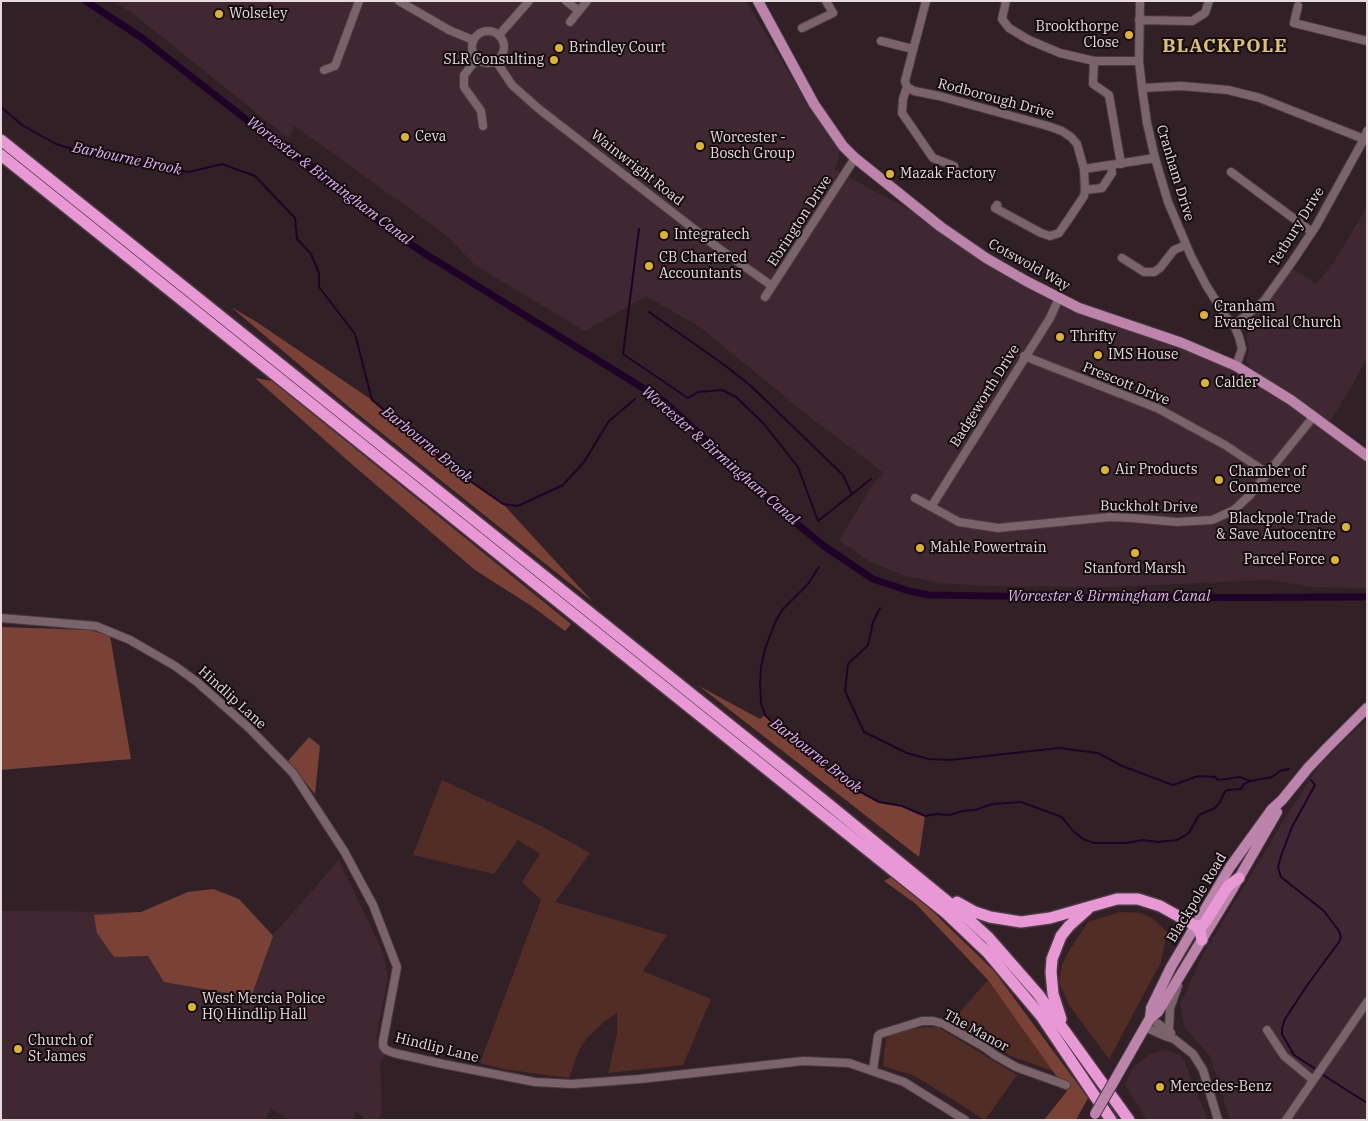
<!DOCTYPE html>
<html>
<head>
<meta charset="utf-8">
<style>
	body { margin:0 }
	#map { position:relative; width:1368px; height:1121px; overflow:hidden; background:#322027; font-family:"IBM Plex Serif",serif }
	canvas { display:block }
	.frame { position:absolute; inset:0; border:2px solid #e7dadf; pointer-events:none }
</style>
</head>
<body>
<div id="map">
<canvas width="1368" height="1121"></canvas>
<div class="frame"></div>
</div>
<script>
const ctx = document.querySelector('canvas').getContext('2d');
ctx.lineJoin = 'round';
function paint(path, color) {
  ctx.fillStyle = color;
  ctx.fill(path, 'evenodd');
}
function poly(rows) {
  const path = new Path2D();
  for (const r of rows) {
    if (r.length === 3) {
      path.moveTo(r[0] + r[2], r[1]);
      path.arc(r[0], r[1], r[2], 0, 2 * Math.PI);
      continue;
    }
    path.moveTo(r[0], r[1]);
    for (let i = 2; i < r.length; i += 2) path.lineTo(r[i], r[i + 1]);
  }
  return path;
}
function trace(path, color, width, dash) {
  ctx.strokeStyle = color;
  ctx.lineWidth = width;
  ctx.lineCap = dash ? 'butt' : 'round';
  ctx.setLineDash(dash || []);
  ctx.stroke(path);
}
function label(font, color, halo, rows, align = 'center') {
  ctx.font = font + ' "IBM Plex Serif",serif';
  ctx.lineWidth = 4;
  ctx.setLineDash([]);
  ctx.textBaseline = 'middle';
  ctx.strokeStyle = halo;
  ctx.fillStyle = color;
  for (const [text, x, y, turn = 0] of rows) {
    ctx.save();
    ctx.translate(x, y);
    ctx.rotate((+turn || 0) * Math.PI / 180);
    ctx.textAlign = isNaN(turn) ? turn : align;
    if (halo) ctx.strokeText(text, 0, 0);
    ctx.fillText(text, 0, 0);
    ctx.restore();
  }
}
paint(poly([
	[115,1,746,1,809,106,839,151,838,161,834,169,921,216,1024,285,1040,294,1074,310,1141,331,1233,369,1274,393,1367,460,1367,588,1312,587,1270,580,1104,587,989,586,942,583,905,576,869,561,839,540,873,484,884,473,811,418,700,327,646,296,585,331,475,265,446,235,295,126,288,138,136,16],
	[1367,207,1367,359,1329,424,1288,393,1249,367,1246,360,1249,349,1247,338,1249,318,1265,305,1292,268,1316,284,1334,262],
	[1367,719,1367,1120,1230,1120,1210,1056,1185,1028,1180,1004,1204,953,1287,815,1320,764],
	[339,860,383,953,388,977,376,1038,385,1057,380,1062,382,1112,378,1120,366,1120,356,1111,352,1120,290,1120,270,1108,266,1120,1,1120,1,911,141,912,188,892,213,889,239,899,273,935],
	[1166,1050,1182,1056,1208,1120,1147,1120,1125,1085,1131,1070,1150,1054]
]), '#402832');
paint(poly([
	[442,780,541,826,590,853,555,902,667,935,643,971,711,999,683,1065,608,1073,617,1034,617,1013,605,1021,587,1038,579,1050,569,1078,503,1069,480,1063,541,900,522,882,540,854,518,840,494,874,413,855],
	[1120,912,1140,913,1152,918,1167,932,1161,962,1109,1059,1069,1005,1059,982,1062,965,1067,954,1088,922],
	[988,980,1055,1072,1011,1056,951,1022],
	[926,1027,938,1027,1017,1075,985,1120,915,1076,883,1066,886,1038,898,1031]
]), '#522d25');
paint(poly([
	[231,307,255,321,372,400,460,474,503,504,592,601,349,407],
	[255,378,272,381,571,624,565,631,533,607,475,570,347,460],
	[1,627,90,630,110,636,131,759,1,770],
	[699,686,760,719,765,715,781,731,855,789,878,801,902,806,925,816,919,857],
	[309,737,320,746,315,794,288,761],
	[891,877,928,907,994,971,1088,1098,1076,1120,1044,1120,1067,1091,988,980,916,904,884,881],
	[213,889,239,899,273,936,251,997,164,982,148,956,114,957,97,933,94,915,141,912,188,892]
]), '#7a4236');
trace(poly([
	[1,107,22,125,56,144,89,154,189,172,222,164,255,176,295,218,297,239,311,254,319,273,319,287,355,334,372,400,460,474,503,504,518,506,563,485,584,462,609,421,635,399],
	[639,229,623,354,688,398,698,392,722,390,736,397,764,424,798,467,818,521,852,494,843,475,751,386,723,364,649,312],
	[852,494,871,479],
	[819,567,808,584,783,609,776,620,765,649,761,667,760,684,761,703,765,715,781,731,855,789,879,802,902,806,925,816,936,814,950,815,962,811,975,810,992,804,1021,802,1062,817,1073,831,1083,839,1094,843,1126,843,1143,840,1158,842,1177,840,1189,833,1199,815,1215,808,1220,802,1224,793,1227,790,1241,789,1243,785,1250,781,1272,777,1280,771,1289,769],
	[880,608,873,622,868,645,848,664,845,691,864,732,907,753,929,759,950,760,1059,748,1098,753,1122,766,1173,785,1198,776,1215,777,1218,780,1240,777,1250,781],
	[1311,780,1315,785,1292,827,1281,856,1278,867,1281,877,1324,911,1339,931,1341,937,1339,942,1308,984,1285,1019,1282,1028,1282,1034,1294,1055,1317,1070],
	[1320,1073,1367,1103]
]), '#200229', 2);
trace(poly([
	[86,1,142,38,284,149,313,168,362,209,394,233,427,255,648,391,666,403,796,523,824,546,873,579,909,591,929,595,1116,598,1367,597]
]), '#200229', 7);
const minor = poly([
	[399,1,449,30,473,40],
	[566,1,579,11],
	[1006,1,1002,19,1009,28,1029,40,1060,53,1094,61,1139,61],
	[1140,1,1139,61,1142,88,1147,123,1155,158,1168,202,1191,256,1206,285,1226,317,1234,325,1239,337,1242,349,1236,366],
	[1298,6,1294,23,1367,41],
	[1139,20,1192,21,1205,13,1209,1],
	[570,22,587,1],
	[802,28,833,13,826,1],
	[488,47,16],
	[499,35,529,1],
	[881,41,913,49],
	[477,59,464,75,464,87,481,111,483,126],
	[496,61,512,85,539,109,721,250,772,286],
	[1094,61,1093,84,1109,95,1121,164],
	[324,70,335,66,359,1],
	[907,87,914,91,939,96,1048,126,1062,131,1071,137,1077,144,1084,169,1085,190,1084,196,1070,217,1059,233,1050,236,1041,233,995,208,997,205],
	[907,87,903,99,902,113,933,158,954,166],
	[907,87,905,81,926,1],
	[1142,88,1181,86,1228,90,1260,98,1364,139],
	[1084,169,1155,158],
	[1231,172,1312,232],
	[1085,190,1102,188,1112,173,1111,165],
	[1122,258,1144,272,1154,272,1160,268,1174,250,1186,245],
	[765,297,855,158],
	[1234,325,1264,301,1292,262,1316,226,1364,139,1367,131],
	[1024,356,1157,408,1225,445,1267,473],
	[915,498,959,522,998,528,1110,517,1132,518,1177,522,1212,520,1234,510,1250,495,1314,416],
	[931,507,1050,318,1059,298],
	[1,618,96,626,130,640,175,666,197,682,249,728,293,773,344,851,373,905,397,967,383,1041,383,1046,386,1050,394,1053,443,1064,535,1082,572,1084,640,1079,803,1061,849,1063,904,1082,965,1120],
	[1150,1018,1171,1033],
	[1145,1027,1165,1036,1174,1039,1193,1054,1203,1070,1218,1120],
	[1267,1030,1284,1056,1313,1080],
	[1169,1031,1170,1008,1178,986],
	[873,1070,878,1036,880,1034,922,1021,933,1021,944,1024,984,1047,995,1055,1016,1067,1066,1085],
	[1286,1120,1367,1002]
]);
const major = poly([
	[758,1,814,104,843,146,855,158,941,227,986,258,1026,281,1079,308,1182,343,1236,366,1291,400,1367,456],
	[1150,1018,1151,1008,1171,967,1230,867,1272,809,1282,800,1308,768,1327,748,1367,708],
	[1113,1083,1150,1018,1158,1012,1232,890,1277,812]
]);
const highway = poly([
	[1,140,826,802,964,915,989,938,1038,994,1129,1120],
	[1,155,946,913,988,953,1041,1016,1111,1120],
	[957,902,975,912,990,917,1021,922,1050,918,1117,899,1138,899,1160,906,1196,926,1200,931,1202,940],
	[1196,926,1203,925,1206,921,1228,886,1239,878],
	[1061,1019,1053,994,1051,972,1052,959,1061,936,1069,926,1088,909]
]);
trace(minor, '#4a3b42', 10);
trace(major, '#4a3b42', 12);
trace(highway, '#4a3b42', 14);
trace(minor, '#7a636b', 8);
trace(major, '#bc83ab', 10);
trace(highway, '#e899d5', 11);
const majorBridge = poly([
	[1095,1114,1113,1083]
]);
trace(majorBridge, '#4a3b42', 12, []);
trace(majorBridge, '#bc83ab', 10);
for (const [x, y, r, color] of [
	[219,14,5,"#dcb233"],
	[1129,35,5,"#dcb233"],
	[559,48,5,"#dcb233"],
	[554,60,5,"#dcb233"],
	[405,137,5,"#dcb233"],
	[700,146,5,"#dcb233"],
	[890,174,5,"#dcb233"],
	[664,235,5,"#dcb233"],
	[649,266,5,"#dcb233"],
	[1204,315,5,"#dcb233"],
	[1060,337,5,"#dcb233"],
	[1098,355,5,"#dcb233"],
	[1205,383,5,"#dcb233"],
	[1105,470,5,"#dcb233"],
	[1219,480,5,"#dcb233"],
	[1346,527,5,"#dcb233"],
	[920,548,5,"#dcb233"],
	[1135,553,5,"#dcb233"],
	[1335,560,5,"#dcb233"],
	[192,1007,5,"#dcb233"],
	[18,1049,5,"#dcb233"],
	[1160,1087,5,"#dcb233"]
]) {
  const dot = new Path2D();
  dot.arc(x, y, r, 0, 2 * Math.PI);
  ctx.fillStyle = color;
  ctx.fill(dot);
  trace(dot, '#140c0f', 2);
}
label('14px', '#e7dadf', '#140c0f', [
	["Wolseley",229,14],
	["Brookthorpe",1119,27,"right"],
	["Close",1119,43,"right"],
	["Brindley Court",569,48],
	["SLR Consulting",544,60,"right"],
	["Ceva",415,137],
	["Worcester -",710,138],
	["Bosch Group",710,154],
	["Mazak Factory",900,174],
	["Integratech",674,235],
	["CB Chartered",659,258],
	["Accountants",659,274],
	["Cranham",1214,307],
	["Evangelical Church",1214,323],
	["Thrifty",1070,337],
	["IMS House",1108,355],
	["Calder",1215,383],
	["Air Products",1115,470],
	["Chamber of",1229,472],
	["Commerce",1229,488],
	["Blackpole Trade",1336,519,"right"],
	["& Save Autocentre",1336,535,"right"],
	["Mahle Powertrain",930,548],
	["Parcel Force",1325,560,"right"],
	["Stanford Marsh",1135,569,"center"],
	["West Mercia Police",202,999],
	["HQ Hindlip Hall",202,1015],
	["Church of",28,1041],
	["St James",28,1057],
	["Mercedes-Benz",1170,1087]
], 'left');
label('14px', '#e7dadf', '#140c0f', [
	["Rodborough Drive",996,99,15],
	["Wainwright Road",637,168,38],
	["Cranham Drive",1175,173,73],
	["Ebrington Drive",800,221,-57],
	["Tetbury Drive",1297,227,-58],
	["Cotswold Way",1029,265,29],
	["Prescott Drive",1126,384,22],
	["Badgeworth Drive",985,396,-58],
	["Buckholt Drive",1149,507,1],
	["Hindlip Lane",232,698,42],
	["Blackpole Road",1197,898,-59],
	["The Manor",976,1031,29],
	["Hindlip Lane",437,1048,14]
]);
label('italic 15px', '#e1adf3', '#140c0f', [
	["Barbourne Brook",127,159,12],
	["Worcester & Birmingham Canal",329,181,37],
	["Barbourne Brook",427,445,39],
	["Worcester & Birmingham Canal",720,456,41],
	["Worcester & Birmingham Canal",1109,597],
	["Barbourne Brook",816,756,38]
]);
ctx.letterSpacing = '1px';
label('bold 19px', '#dcbf74', '#140c0f', [
	["BLACKPOLE",1225,47]
]);
ctx.letterSpacing = '0px';
</script>
</body>
</html>
